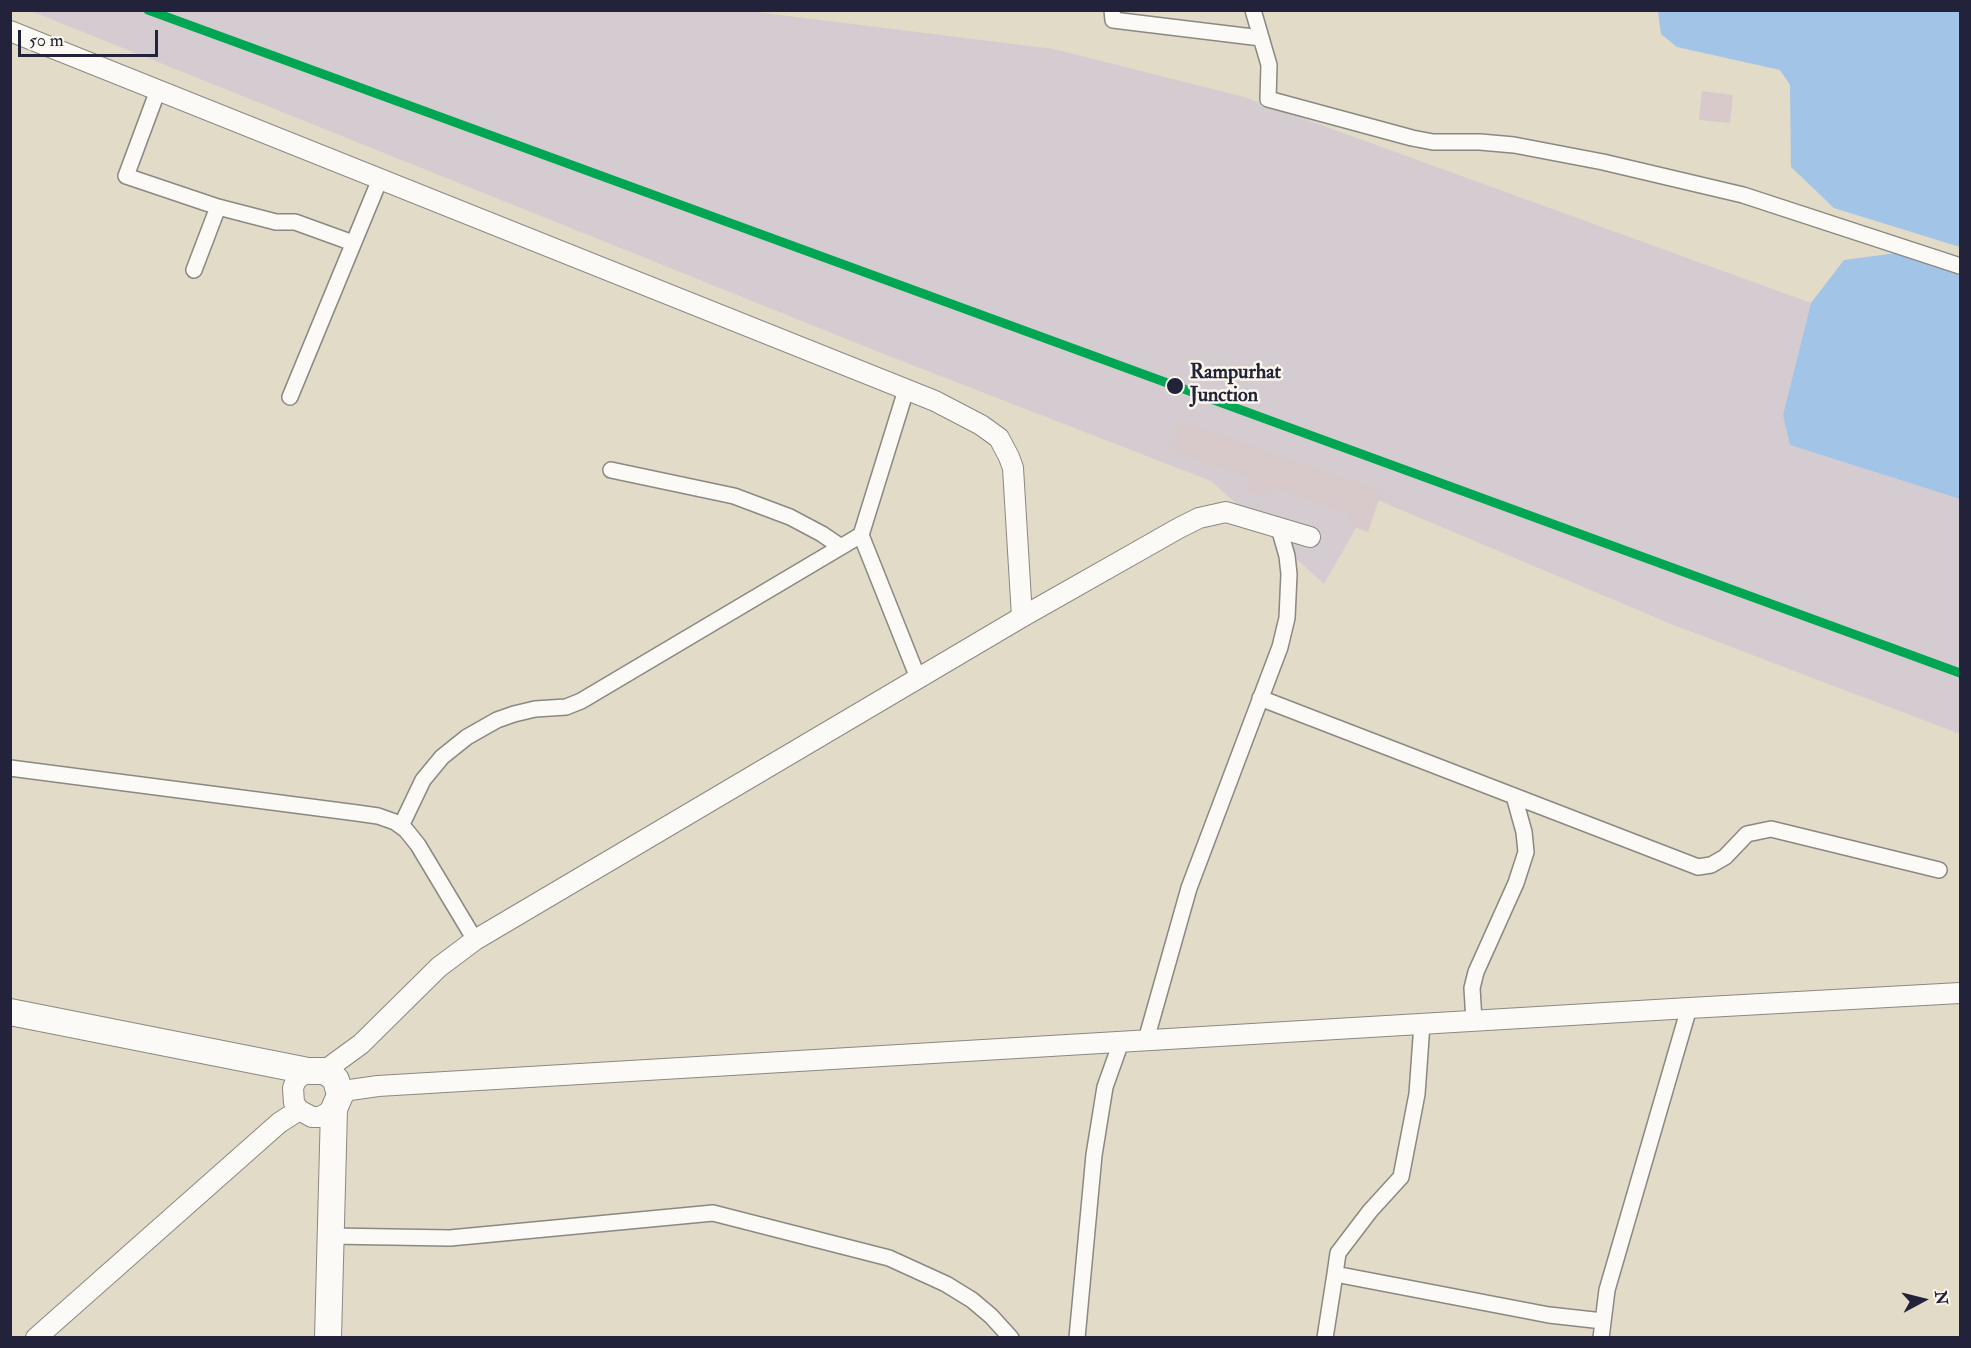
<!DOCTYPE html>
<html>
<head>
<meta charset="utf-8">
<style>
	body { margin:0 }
	#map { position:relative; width:1971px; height:1348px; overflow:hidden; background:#e2dbc8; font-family:"IM FELL Double Pica",serif }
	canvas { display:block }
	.frame { position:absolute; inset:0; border:12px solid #22223b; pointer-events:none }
	.north { position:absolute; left:1893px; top:1270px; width:60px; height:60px; -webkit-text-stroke:4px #fbf7ec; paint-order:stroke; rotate:83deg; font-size:16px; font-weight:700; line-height:24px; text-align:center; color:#22223b }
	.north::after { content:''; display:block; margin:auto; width:21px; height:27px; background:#22223b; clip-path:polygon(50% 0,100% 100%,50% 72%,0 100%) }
	.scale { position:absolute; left:18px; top:30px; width:140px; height:27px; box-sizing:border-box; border:3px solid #22223b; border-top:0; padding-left:8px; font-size:18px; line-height:21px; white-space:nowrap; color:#22223b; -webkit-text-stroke:4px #fbf7ec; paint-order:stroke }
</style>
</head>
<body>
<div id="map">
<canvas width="1971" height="1348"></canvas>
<div class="frame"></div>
<div class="north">N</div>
<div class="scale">50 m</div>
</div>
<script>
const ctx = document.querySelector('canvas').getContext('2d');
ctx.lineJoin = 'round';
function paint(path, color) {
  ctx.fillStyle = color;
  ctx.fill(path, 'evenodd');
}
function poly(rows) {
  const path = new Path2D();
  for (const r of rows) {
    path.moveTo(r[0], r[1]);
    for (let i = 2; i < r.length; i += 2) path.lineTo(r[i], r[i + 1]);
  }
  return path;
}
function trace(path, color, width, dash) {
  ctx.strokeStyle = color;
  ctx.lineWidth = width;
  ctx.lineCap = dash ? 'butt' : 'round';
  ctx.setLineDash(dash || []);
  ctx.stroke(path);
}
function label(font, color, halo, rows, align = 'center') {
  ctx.font = font + ' "IM FELL Double Pica",serif';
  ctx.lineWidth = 5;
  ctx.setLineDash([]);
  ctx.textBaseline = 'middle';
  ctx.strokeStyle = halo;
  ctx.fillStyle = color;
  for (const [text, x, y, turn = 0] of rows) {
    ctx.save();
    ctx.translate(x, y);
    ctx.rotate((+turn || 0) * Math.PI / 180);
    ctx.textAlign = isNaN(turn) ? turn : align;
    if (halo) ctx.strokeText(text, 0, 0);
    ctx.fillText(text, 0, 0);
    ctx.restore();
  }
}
paint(poly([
	[740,10,1054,49,1244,97,1811,303,1783,415,1790,445,1960,499,1960,734,1671,624,1373,498,1324,584,1211,481,889,356,31,11]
]), '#d4ccd0');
paint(poly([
	[1658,11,1960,11,1960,247,1834,208,1791,167,1790,85,1780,70,1677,47,1661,34],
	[1904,252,1936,263,1960,276,1960,499,1790,445,1783,415,1811,303,1844,260]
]), '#a1c4e7');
paint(poly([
	[1702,91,1733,95,1730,123,1699,120],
	[1179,420,1382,491,1368,532,1346,524,1349,514,1273,488,1270,499,1245,490,1249,478,1169,450]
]), '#d8cacb');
const minor = poly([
	[1112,10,1113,20,1261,38],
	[1253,10,1269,65,1268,99,1412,138,1433,142,1480,142,1514,145,1603,162,1743,195,1960,266],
	[158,90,126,176,218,207,276,222,295,222,353,243],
	[194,270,218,207],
	[906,390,861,535,918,678],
	[290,397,380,179],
	[611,470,734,496,790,517,822,534,841,547],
	[1260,698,1698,867,1711,865,1725,857,1747,834,1771,829,1939,870],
	[10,768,357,813,378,816,395,822,406,830,418,845,475,940],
	[401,826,423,780,442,757,467,737,497,720,514,714,535,709,566,707,581,701,861,535],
	[1474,1021,1472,988,1476,972,1516,883,1526,852,1524,832,1514,796],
	[1422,1024,1417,1094,1401,1177,1370,1211,1338,1253,1335,1274,1549,1315,1603,1321],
	[1146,1040,1189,888,1280,647,1287,618,1289,574,1287,556,1279,528],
	[331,1236,450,1238,713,1213,889,1258,946,1284,972,1300,991,1316,1011,1338],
	[1077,1338,1094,1155,1105,1087,1121,1042],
	[1325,1338,1335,1274],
	[1601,1338,1607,1290,1689,1008]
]);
const tertiary = poly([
	[10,31,935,401,981,425,999,438,1009,457,1013,468,1022,617],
	[308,1071,296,1080,293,1088,294,1103,299,1110,312,1117,320,1117,334,1109],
	[324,1071,361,1044,439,967,475,940,1022,617,1179,528,1199,518,1226,512,1310,537],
	[340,1095,350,1090,378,1086,1689,1008,1960,993],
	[36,1338,279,1123,299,1110]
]);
const trunk = poly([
	[10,1012,308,1071,324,1071,331,1075,336,1080,340,1095,334,1109,328,1338]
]);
trace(minor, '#8b8882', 18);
trace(tertiary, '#8b8882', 22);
trace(trunk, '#8b8882', 28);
trace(minor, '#fbfaf7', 15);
trace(tertiary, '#fbfaf7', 20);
trace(trunk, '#fbfaf7', 26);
trace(poly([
	[148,10,1960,673]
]), '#00a651', 9);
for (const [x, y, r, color] of [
	[1175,386,9,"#22223b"]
]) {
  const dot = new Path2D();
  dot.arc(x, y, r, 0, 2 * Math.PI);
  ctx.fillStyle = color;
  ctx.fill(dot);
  trace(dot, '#fbf7ec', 2);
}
label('bold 20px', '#22223b', '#fbf7ec', [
	["Rampurhat",1190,374],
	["Junction",1190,397]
], 'left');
</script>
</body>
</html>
